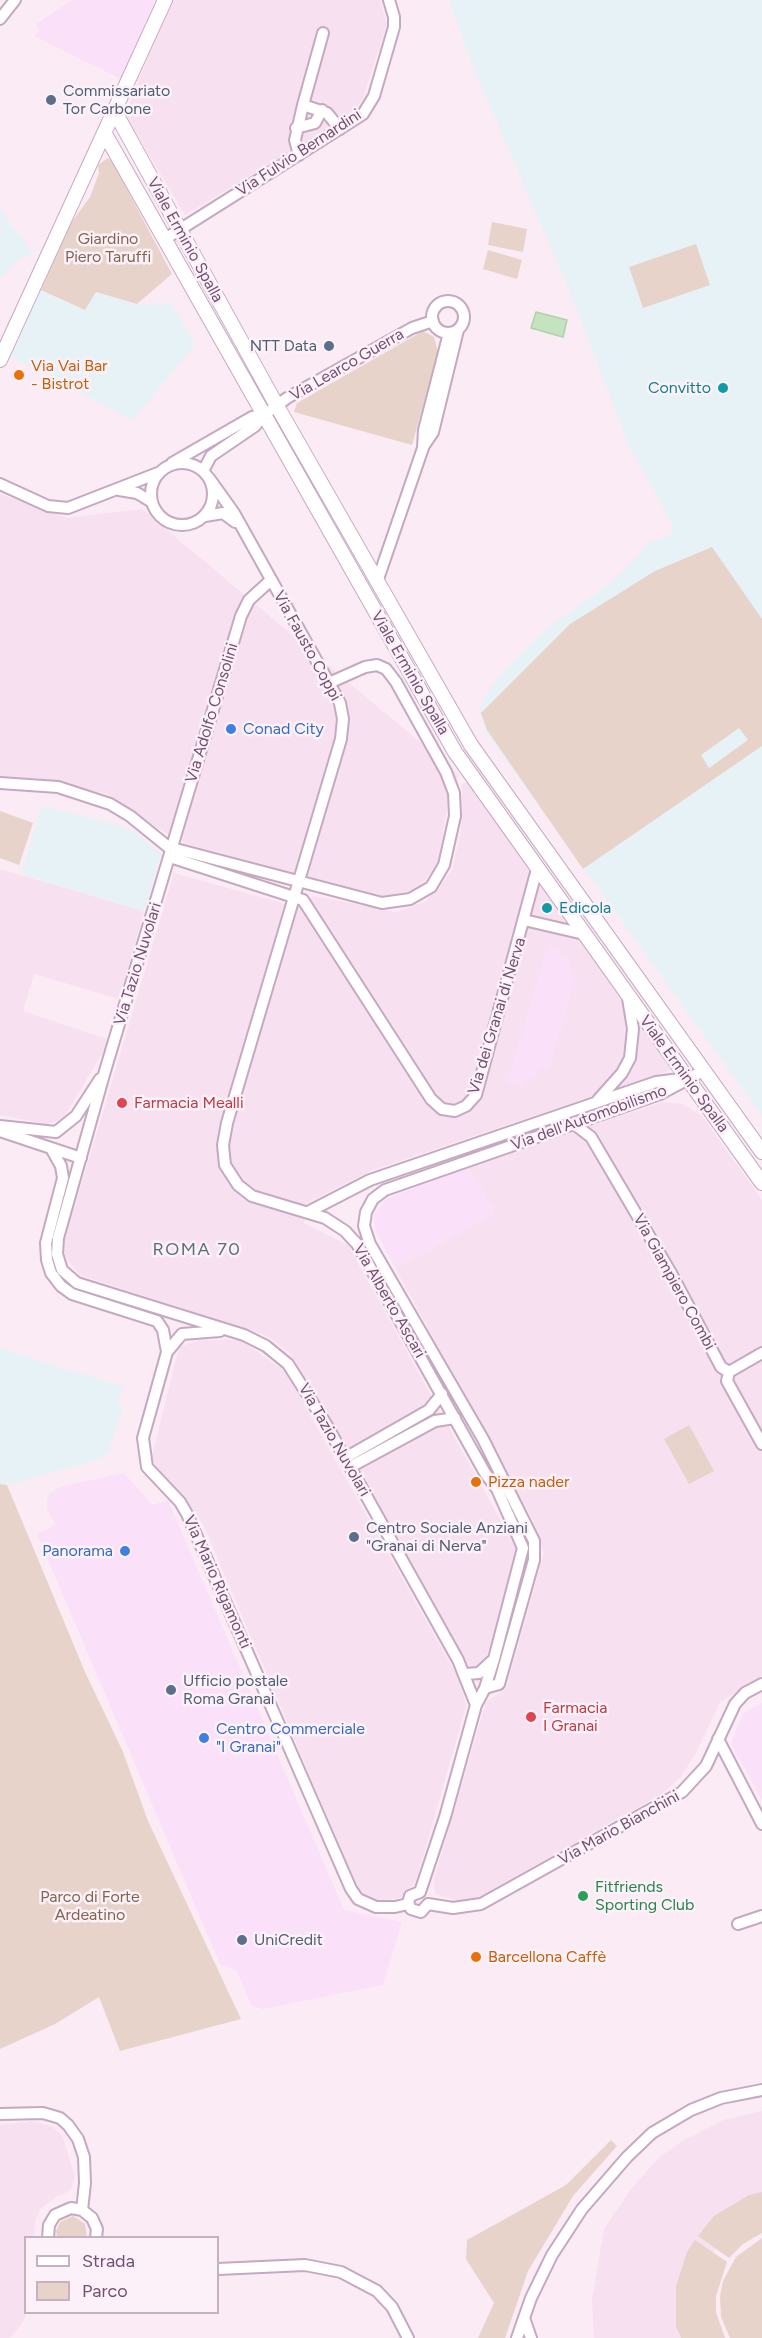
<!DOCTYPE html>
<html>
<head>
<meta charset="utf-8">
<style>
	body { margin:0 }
	#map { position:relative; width:762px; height:2338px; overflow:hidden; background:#fbebf5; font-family:Figtree,sans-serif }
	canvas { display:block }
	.legend { position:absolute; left:24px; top:2236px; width:195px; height:78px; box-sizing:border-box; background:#fdf1f9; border:2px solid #c6b1c3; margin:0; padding:8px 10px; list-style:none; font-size:18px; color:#735071 }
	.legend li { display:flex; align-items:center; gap:12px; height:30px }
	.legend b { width:30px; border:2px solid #c6b1c3 }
</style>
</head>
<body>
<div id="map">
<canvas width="762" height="2338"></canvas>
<ul class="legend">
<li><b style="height:8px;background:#fff"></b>Strada</li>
<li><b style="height:16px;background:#e7d3ca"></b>Parco</li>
</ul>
</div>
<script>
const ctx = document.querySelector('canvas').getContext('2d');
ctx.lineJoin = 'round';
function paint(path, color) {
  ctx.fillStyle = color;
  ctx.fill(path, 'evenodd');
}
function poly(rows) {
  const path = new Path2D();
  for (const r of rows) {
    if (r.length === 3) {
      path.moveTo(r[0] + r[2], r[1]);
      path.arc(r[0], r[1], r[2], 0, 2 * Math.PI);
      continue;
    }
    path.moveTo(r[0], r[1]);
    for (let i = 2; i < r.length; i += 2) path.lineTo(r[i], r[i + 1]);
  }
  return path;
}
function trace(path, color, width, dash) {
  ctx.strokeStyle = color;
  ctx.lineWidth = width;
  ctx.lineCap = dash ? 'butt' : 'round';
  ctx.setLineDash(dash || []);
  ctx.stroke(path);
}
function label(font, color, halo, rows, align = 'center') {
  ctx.font = font + ' Figtree,sans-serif';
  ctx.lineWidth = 5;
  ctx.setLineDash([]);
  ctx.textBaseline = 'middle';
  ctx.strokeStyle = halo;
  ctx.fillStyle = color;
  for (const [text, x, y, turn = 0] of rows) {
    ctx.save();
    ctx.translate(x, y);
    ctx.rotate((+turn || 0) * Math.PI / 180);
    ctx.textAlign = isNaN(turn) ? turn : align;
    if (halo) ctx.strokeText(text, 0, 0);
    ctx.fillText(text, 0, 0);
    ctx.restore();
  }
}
paint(poly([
	[170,0,380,0,387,24,363,98,354,113,185,215,125,115],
	[0,494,67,518,142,509,459,775,448,801,438,863,419,888,387,897,187,844,150,824,107,794,35,778,0,777],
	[467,782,673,1069,370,1171,305,1204,304,1223,348,1245,519,1554,478,1684,290,1353,265,1335,80,1275,65,1256,64,1243,174,873,300,908,313,896,397,912,426,901,452,871,461,830,462,784],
	[0,869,144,911,119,999,34,974,23,1011,107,1039,104,1050,64,1118,47,1124,0,1115],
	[662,1102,683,1104,702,1116,762,1200,762,1676,720,1702,696,1753,680,1778,663,1793,479,1897,459,1901,435,1894,434,1879,486,1702,506,1689,544,1553,533,1521,395,1268,495,1214,469,1167],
	[199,1340,240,1340,285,1371,459,1679,466,1706,416,1881,400,1898,378,1900,367,1896,358,1889,203,1524,184,1497,157,1470,152,1456,179,1347],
	[762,2111,762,2218,731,2235,714,2250,707,2267,709,2338,594,2338,592,2299,604,2229,631,2189,659,2157,681,2142,723,2120],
	[33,2121,52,2126,63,2137,75,2177,72,2187,66,2193,56,2197,41,2208,35,2221,34,2237,26,2238,26,2313,23,2322,10,2338,0,2338,0,2125]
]), '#f7e0f0');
paint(poly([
	[72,0,155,0,121,79,34,36,39,32,36,24],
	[548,944,562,948,560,956,568,959,576,979,549,1069,539,1067,535,1080,525,1077,522,1086,507,1082],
	[469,1167,495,1214,395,1268,376,1232,374,1216,386,1199],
	[124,1473,152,1505,168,1500,344,1910,402,1922,383,1985,262,2009,251,2005,237,1971,220,1964,37,1534,56,1525,47,1509,47,1500,50,1493,59,1487],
	[762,1703,762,1800,731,1743,743,1713]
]), '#fae0f9');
paint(poly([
	[449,0,762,0,762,1116,484,730,480,709,484,697,500,675,548,627,613,581,649,543,668,536,675,529,629,446,572,297,473,67],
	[0,209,34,255,22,256,0,279],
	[41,290,85,310,96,292,137,304,171,303,195,345,133,420,9,356],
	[42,806,123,826,123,829,133,830,161,854,144,911,21,874],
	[0,1348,124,1387,117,1404,123,1408,108,1453,93,1461,7,1485,0,1484]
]), '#e7f2f7');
paint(poly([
	[108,158,113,163,172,274,137,304,96,292,85,310,41,290,71,223,90,197,99,173,98,165],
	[492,222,527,229,523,252,488,245],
	[696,244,710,285,643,308,629,267],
	[488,250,522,260,517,279,483,269],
	[423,331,434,337,438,352,412,445,294,412,297,403],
	[712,547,762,619,762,746,583,869,487,730,481,713,570,624,655,571],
	[739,728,748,740,709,768,701,755],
	[0,811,33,823,19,865,0,858],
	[689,1425,714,1471,689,1484,664,1439],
	[0,1484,7,1485,85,1672,123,1752,148,1821,241,2019,120,2051,99,1997,55,2024,0,2049],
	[611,2140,617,2146,573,2196,528,2271,505,2338,478,2338,494,2303,466,2259,467,2240,566,2185],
	[762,2192,762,2233,743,2244,729,2258,698,2236,714,2216,749,2195],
	[73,2216,85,2224,87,2237,57,2237,56,2231,60,2222],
	[762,2238,762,2338,730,2338,721,2317,720,2297,723,2281,736,2257],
	[695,2240,727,2262,716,2296,716,2312,725,2338,681,2338,676,2326,676,2286,687,2252]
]), '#e7d3ca');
const water = poly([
	[536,312,567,320,563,337,531,328,536,312]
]);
paint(water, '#c5e3c1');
trace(water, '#add3a8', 1.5);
const street = poly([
	[0,19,15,0],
	[303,105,323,33],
	[296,128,315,123,322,110],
	[299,155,295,140,303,105,327,113,340,129],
	[165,239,363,114,374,96,394,27,394,17,389,0],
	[448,317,16],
	[423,447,433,432,458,330],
	[172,463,252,417,264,415],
	[182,494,31],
	[203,471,211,456,255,426,264,415,287,398,412,328,433,321],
	[209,478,234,513,329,683,340,703,343,719,341,739,227,1123,223,1145,225,1165,238,1185,252,1196,325,1218,345,1231,357,1244,485,1473,497,1489,523,1548,494,1659,485,1688,476,1705,445,1817,420,1892],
	[0,484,48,506,68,508,158,473],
	[119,490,137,493,152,502],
	[205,516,223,513,235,522],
	[271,580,249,600,241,616,105,1071,58,1238,57,1254,62,1270,77,1283,244,1335,266,1346,288,1364,326,1424,458,1660,476,1705],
	[377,582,423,448,424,430,449,333],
	[0,783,58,787,110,804,130,816,172,850],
	[172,848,382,903,410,899,431,887,444,865,455,816,454,793,446,772,396,682,386,669,377,665,365,667,329,683],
	[170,857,303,900,431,1099,442,1109,455,1111,466,1106,476,1095,537,869],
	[524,920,584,934],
	[598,1100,622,1073,630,1058,633,1029,628,998],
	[574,1124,591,1137,671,1273,721,1367,729,1372],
	[0,1126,56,1132,76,1116,100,1079],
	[0,1131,81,1158],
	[52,1150,61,1166,63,1178,46,1243,47,1260,51,1273,61,1286,72,1294,157,1321,163,1330,167,1352],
	[308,1212,370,1180,656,1082,688,1078],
	[220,1331,182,1334,167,1352,143,1438,147,1467,180,1502,187,1514,351,1889,358,1899,376,1907,395,1907,408,1904],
	[729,1372,727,1381,762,1444],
	[729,1372,762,1353],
	[345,1458,429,1410,442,1394],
	[350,1467,435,1421,455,1418],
	[466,1674,479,1673,492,1661],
	[485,1688,499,1684,534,1560,534,1541,483,1439,370,1244,364,1226,366,1212,373,1199,385,1190,660,1094,703,1071],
	[718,1739,762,1824],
	[420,1892,410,1896,408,1903,411,1909,421,1912,428,1904],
	[428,1904,453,1908,481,1904,682,1792,706,1766,735,1704,745,1693,762,1684],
	[738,1924,762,1916],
	[0,2114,43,2113,60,2118,68,2125,78,2139,84,2157,85,2183,82,2210],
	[48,2238,49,2225,55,2215,71,2208,82,2210,92,2218,97,2229,96,2238],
	[218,2269,305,2265,341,2272,377,2291,392,2307,408,2338],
	[524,2318,531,2338],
	[517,2338,531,2298,552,2255,582,2209,627,2157,652,2133,691,2110,721,2098,762,2090]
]);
const secondary = poly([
	[115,112,277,406,471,745,762,1152],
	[105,134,455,752,762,1183],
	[0,360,165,0]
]);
trace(street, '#c5a9c1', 14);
trace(secondary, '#c7a8c3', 16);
trace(street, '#fff', 10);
trace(secondary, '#fff', 14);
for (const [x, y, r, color] of [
	[51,100,6,"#5c6f8a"],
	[329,346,6,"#5c6f8a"],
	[19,375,6,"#e8710a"],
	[723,388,6,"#0f9aa8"],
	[231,729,6,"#3f7fe0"],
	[547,908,6,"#0f9aa8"],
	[122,1103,6,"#e0444e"],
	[476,1482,6,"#e8710a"],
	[354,1537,6,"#5c6f8a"],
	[125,1551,6,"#3f7fe0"],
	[171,1690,6,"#5c6f8a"],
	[531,1717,6,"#e0444e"],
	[204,1738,6,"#3f7fe0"],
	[583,1896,6,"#2e9e5b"],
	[242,1940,6,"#5c6f8a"],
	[476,1957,6,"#e8710a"]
]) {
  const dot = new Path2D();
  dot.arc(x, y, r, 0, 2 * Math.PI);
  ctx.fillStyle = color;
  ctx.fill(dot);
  trace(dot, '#fdf1f9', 2);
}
label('16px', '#4e5e75', '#fdf1f9', [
	["Commissariato",63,91],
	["Tor Carbone",63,109],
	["NTT Data",317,346,"right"],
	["Centro Sociale Anziani",366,1528],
	["\"Granai di Nerva\"",366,1546],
	["Ufficio postale",183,1681],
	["Roma Granai",183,1699],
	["UniCredit",254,1940]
], 'left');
label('16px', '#735071', '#fdf1f9', [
	["Via Fulvio Bernardini",299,153,-33],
	["Viale Erminio Spalla",185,240,61],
	["Via Learco Guerra",347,365,-30],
	["Via Fausto Coppi",307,646,61],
	["Viale Erminio Spalla",410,673,60],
	["Via Adolfo Consolini",212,713,-73],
	["Via Tazio Nuvolari",138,964,-73],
	["Via dei Granai di Nerva",497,1016,-73],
	["Viale Erminio Spalla",684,1074,54],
	["Via dell'Automobilismo",589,1118,-20],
	["Via Giampiero Combi",674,1282,61],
	["Via Alberto Ascari",389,1301,60],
	["Via Tazio Nuvolari",334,1440,60],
	["Via Mario Rigamonti",217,1582,66],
	["Via Mario Bianchini",619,1828,-29]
]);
label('16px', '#83654f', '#fdf1f9', [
	["Giardino",108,239],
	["Piero Taruffi",108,257],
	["Parco di Forte",90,1897],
	["Ardeatino",90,1915]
]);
label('16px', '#c56008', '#fdf1f9', [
	["Via Vai Bar",31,366],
	["- Bistrot",31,384],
	["Pizza nader",488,1482],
	["Barcellona Caffè",488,1957]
], 'left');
label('16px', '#0d838f', '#fdf1f9', [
	["Convitto",711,388],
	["Edicola",559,908,"left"]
], 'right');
label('16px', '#366cbe', '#fdf1f9', [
	["Conad City",243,729],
	["Panorama",113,1551,"right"],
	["Centro Commerciale",216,1729],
	["\"I Granai\"",216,1747]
], 'left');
label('16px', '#be3a42', '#fdf1f9', [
	["Farmacia Mealli",134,1103],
	["Farmacia",543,1708],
	["I Granai",543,1726]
], 'left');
label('16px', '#27864d', '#fdf1f9', [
	["Fitfriends",595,1887],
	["Sporting Club",595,1905]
], 'left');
ctx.letterSpacing = '1.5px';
label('18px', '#5b6f7b', '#fdf1f9', [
	["ROMA 70",197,1250]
]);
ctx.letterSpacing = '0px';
</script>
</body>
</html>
